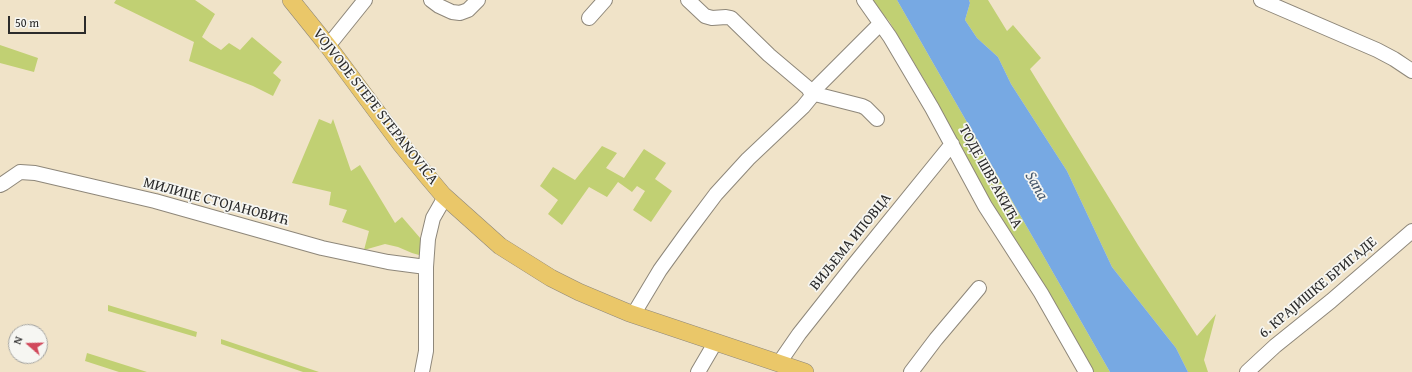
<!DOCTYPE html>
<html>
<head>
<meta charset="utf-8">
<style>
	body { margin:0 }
	#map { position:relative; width:1412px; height:372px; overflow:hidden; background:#f0e3c8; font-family:"Gentium Book Plus",serif }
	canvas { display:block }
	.north { position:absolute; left:8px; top:324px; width:40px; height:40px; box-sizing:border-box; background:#f6f6f2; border:1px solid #a5a5a2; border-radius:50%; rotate:290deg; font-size:11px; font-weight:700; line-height:16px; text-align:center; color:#2b2b2b }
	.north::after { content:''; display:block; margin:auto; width:14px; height:18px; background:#d1495b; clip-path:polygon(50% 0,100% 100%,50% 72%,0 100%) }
	.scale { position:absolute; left:8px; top:16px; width:78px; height:18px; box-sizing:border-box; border:2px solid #2b2b2b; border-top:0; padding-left:5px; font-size:12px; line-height:14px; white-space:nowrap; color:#2b2b2b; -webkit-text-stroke:3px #f6f6f2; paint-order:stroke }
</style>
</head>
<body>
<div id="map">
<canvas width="1412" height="372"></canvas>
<div class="north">N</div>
<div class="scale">50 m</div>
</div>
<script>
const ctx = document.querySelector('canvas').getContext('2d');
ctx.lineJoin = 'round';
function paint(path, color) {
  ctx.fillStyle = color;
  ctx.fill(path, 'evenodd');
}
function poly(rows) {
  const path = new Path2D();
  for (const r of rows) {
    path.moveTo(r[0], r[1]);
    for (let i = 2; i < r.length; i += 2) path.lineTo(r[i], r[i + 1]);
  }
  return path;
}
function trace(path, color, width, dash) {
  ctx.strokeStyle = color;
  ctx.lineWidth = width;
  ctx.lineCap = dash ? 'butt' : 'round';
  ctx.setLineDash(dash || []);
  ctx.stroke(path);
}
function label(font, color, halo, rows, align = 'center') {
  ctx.font = font + ' "Gentium Book Plus",serif';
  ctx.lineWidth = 3.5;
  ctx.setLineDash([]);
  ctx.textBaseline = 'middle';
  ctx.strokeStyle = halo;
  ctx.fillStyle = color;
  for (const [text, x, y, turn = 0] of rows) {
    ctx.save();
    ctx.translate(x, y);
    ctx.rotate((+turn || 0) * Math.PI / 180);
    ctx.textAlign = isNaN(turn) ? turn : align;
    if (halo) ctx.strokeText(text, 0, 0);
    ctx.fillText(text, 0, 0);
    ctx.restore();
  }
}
paint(poly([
	[116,0,195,0,215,14,202,37,210,43,221,50,229,43,240,50,252,37,282,62,273,73,281,80,273,96,253,86,189,61,194,42,114,3],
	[870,0,897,0,1110,372,1090,372,1080,350,1034,269,977,181,928,86,889,21],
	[969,0,988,0,1007,31,1013,25,1041,58,1030,69,1138,245,1197,336,1216,314,1204,360,1208,372,1188,372,1176,348,1112,267,1067,171,1011,84,998,57,977,38,965,20,970,3],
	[0,45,38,58,34,72,0,63],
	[319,119,331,124,333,119,351,171,360,165,395,223,402,217,427,246,425,252,419,255,412,253,398,247,385,244,364,250,369,231,342,222,347,210,329,205,331,192,292,183],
	[602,146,617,153,606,168,624,178,644,149,666,163,655,179,672,191,651,222,633,210,645,191,637,186,632,192,618,182,607,197,589,187,562,225,548,214,558,200,540,186,553,167,575,180],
	[108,305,197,332,196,337,108,311],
	[221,339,319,372,303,372,221,344],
	[87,353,147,372,119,372,85,361]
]), '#c1d073');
paint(poly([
	[897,0,969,0,970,3,965,20,977,38,998,57,1011,84,1067,171,1112,267,1176,348,1188,372,1110,372]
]), '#77a9e3');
const minor = poly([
	[431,0,439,6,452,12,460,13,468,10,478,0],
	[864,0,890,37,932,108,985,206,1041,293,1086,372],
	[1261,0,1377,50,1394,59,1412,71],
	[589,18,605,0],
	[328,46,365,0],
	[811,93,880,24],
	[811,93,862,106,866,108,877,119],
	[0,185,4,183,20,172,35,173,155,201,322,248,388,262,426,267],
	[633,315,660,270,686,234,716,194,748,159,803,107,812,96,811,93,808,88,769,55,731,18,726,17,712,18,705,16,688,0],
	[779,363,799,334,852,267,952,144],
	[422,372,426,351,426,267,428,239,433,218,445,197],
	[698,372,715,343],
	[911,372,936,339,979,288],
	[1247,372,1275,346,1331,301,1412,231]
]);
const major = poly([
	[291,0,328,46,400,143,427,176,443,195,500,246,551,278,579,292,629,313,805,372]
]);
trace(minor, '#8e877a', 16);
trace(major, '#8e877a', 18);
trace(minor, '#fff', 14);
trace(major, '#eac769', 17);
label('15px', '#2b2b2b', '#f6f6f2', [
	["VOJVODE STEPE STEPANOVIĆA",375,107,52],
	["ТОДЕ ШВРАКИЋА",990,177,61],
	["МИЛИЦЕ СТОЈАНОВИЋ",216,202,15],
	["ВИЉЕМА ИПОВЦА",851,242,-51],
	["6. КРАЈИШКЕ БРИГАДЕ",1318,288,-40]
]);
label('italic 16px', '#46576b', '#f6f6f2', [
	["Sana",1036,186,60]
]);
</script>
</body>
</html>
